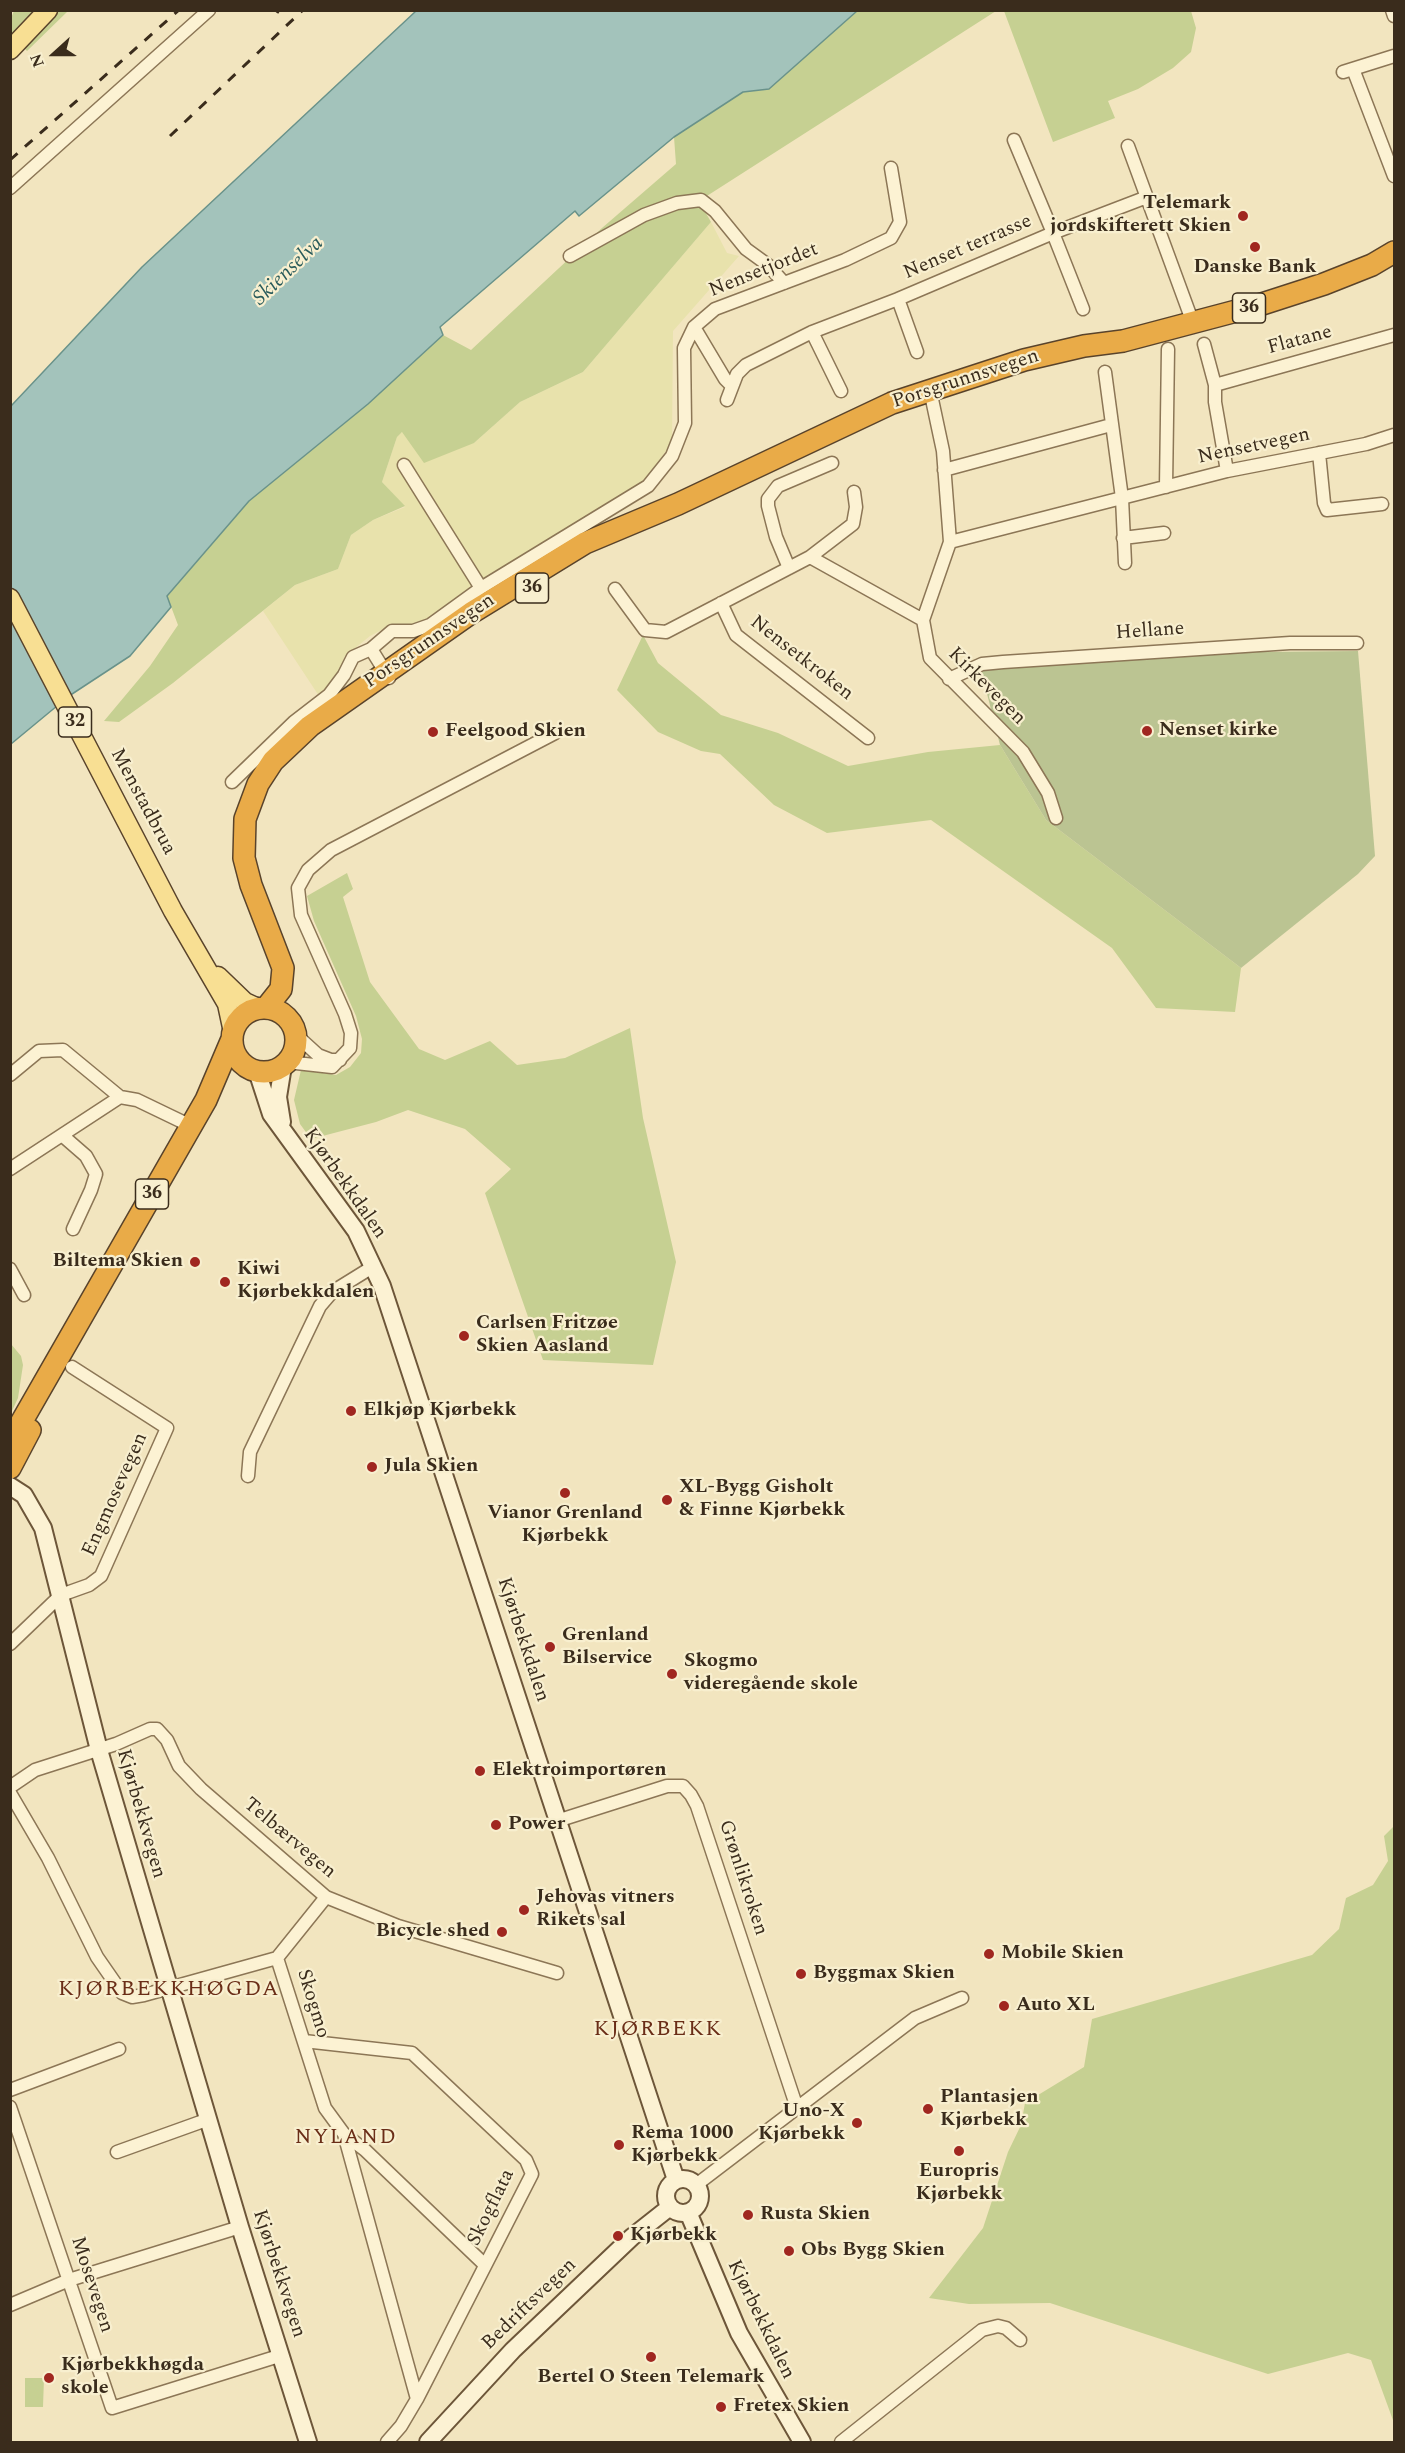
<!DOCTYPE html>
<html>
<head>
<meta charset="utf-8">
<style>
	body { margin:0 }
	#map { position:relative; width:1405px; height:2453px; overflow:hidden; background:#f2e5bf; font-family:Spectral,serif }
	canvas { display:block }
	.frame { position:absolute; inset:0; border:12px solid #3a2c1c; pointer-events:none }
	.north { position:absolute; left:24px; top:24px; width:60px; height:60px; -webkit-text-stroke:4px #f8efcf; paint-order:stroke; rotate:249deg; font-size:16px; font-weight:700; line-height:24px; text-align:center; color:#3a2c1c }
	.north::after { content:''; display:block; margin:auto; width:21px; height:27px; background:#3a2c1c; clip-path:polygon(50% 0,100% 100%,50% 72%,0 100%) }
</style>
</head>
<body>
<div id="map">
<canvas width="1405" height="2453"></canvas>
<div class="frame"></div>
<div class="north">N</div>
</div>
<script>
const ctx = document.querySelector('canvas').getContext('2d');
ctx.lineJoin = 'round';
function paint(path, color) {
  ctx.fillStyle = color;
  ctx.fill(path, 'evenodd');
}
function poly(rows) {
  const path = new Path2D();
  for (const r of rows) {
    if (r.length === 3) {
      path.moveTo(r[0] + r[2], r[1]);
      path.arc(r[0], r[1], r[2], 0, 2 * Math.PI);
      continue;
    }
    path.moveTo(r[0], r[1]);
    for (let i = 2; i < r.length; i += 2) path.lineTo(r[i], r[i + 1]);
  }
  return path;
}
function trace(path, color, width, dash) {
  ctx.strokeStyle = color;
  ctx.lineWidth = width;
  ctx.lineCap = dash ? 'butt' : 'round';
  ctx.setLineDash(dash || []);
  ctx.stroke(path);
}
function label(font, color, halo, rows, align = 'center') {
  ctx.font = font + ' Spectral,serif';
  ctx.lineWidth = 4.5;
  ctx.setLineDash([]);
  ctx.textBaseline = 'middle';
  ctx.strokeStyle = halo;
  ctx.fillStyle = color;
  for (const [text, x, y, turn = 0] of rows) {
    ctx.save();
    ctx.translate(x, y);
    ctx.rotate((+turn || 0) * Math.PI / 180);
    ctx.textAlign = isNaN(turn) ? turn : align;
    if (halo) ctx.strokeText(text, 0, 0);
    ctx.fillText(text, 0, 0);
    ctx.restore();
  }
}
paint(poly([
	[711,222,727,253,739,256,673,331,672,442,645,481,485,579,477,574,468,576,471,586,469,591,426,621,415,625,389,626,370,636,344,657,341,674,335,685,319,696,263,611,295,585,338,569,351,535,373,520,405,507,382,482,397,437,402,432,474,443,520,402,583,372]
]), '#e8e2ac');
paint(poly([
	[14,11,68,11,27,51,11,35,11,18],
	[857,11,996,11,699,201,711,222,583,372,520,402,474,443,424,463,402,432,397,437,382,482,405,506,373,520,351,535,338,569,295,585,173,683,119,722,104,721,150,666,178,625,167,596,249,501,368,404,443,335,471,350,602,228,676,164,674,137,743,92,769,89],
	[1004,11,1191,11,1196,28,1191,52,1173,68,1138,89,1108,101,1115,118,1053,142],
	[643,635,658,663,721,715,778,733,848,766,928,752,1000,745,1046,820,1241,968,1235,1012,1156,1008,1112,948,931,820,827,833,774,805,720,754,701,751,658,732,617,690],
	[347,873,353,889,343,897,370,982,419,1049,445,1060,490,1041,517,1065,565,1058,630,1028,643,1118,676,1262,653,1365,543,1360,485,1193,511,1169,465,1129,408,1110,376,1122,311,1139,300,1124,294,1100,301,1070,336,1075,350,1067,361,1053,362,1039,356,1016,314,921,307,896],
	[11,1344,21,1356,23,1365,18,1398,11,1413],
	[1394,1826,1394,2423,1371,2360,1348,2353,1268,2374,1050,2303,969,2304,929,2298,983,2228,1008,2152,1021,2125,1025,2103,1084,2067,1092,2019,1312,1955,1339,1929,1346,1898,1373,1885,1388,1861,1384,1836],
	[25,2378,44,2378,43,2407,25,2407]
]), '#c6d092');
paint(poly([
	[1358,651,1375,856,1358,874,1241,968,1046,820,1000,745,981,670,1258,652]
]), '#bbc492');
const water = poly([
	[416,11,857,11,769,89,743,92,674,137,579,216,575,211,440,327,443,335,368,404,249,501,167,596,171,607,130,656,69,696,11,744,11,406,142,267,416,11]
]);
paint(water, '#a3c3bb');
trace(water, '#69928a', 1.5);
const street = poly([
	[1392,10,1394,16],
	[1353,69,1394,176],
	[1343,72,1394,56],
	[1014,140,1053,233,1147,197],
	[1128,146,1193,323],
	[10,188,209,10],
	[570,256,644,215,677,203,701,200,715,211,746,249,768,265,784,283],
	[694,327,725,379,732,386],
	[812,332,841,391],
	[1204,344,1215,385,1215,402,1227,471],
	[917,352,898,299,1053,233,1083,309],
	[1105,372,1122,498,1125,563],
	[1215,385,1394,335],
	[930,390,943,451,950,542,923,620,930,658,1023,752,1048,793,1056,818],
	[727,400,737,374,746,365,812,332,898,299],
	[1319,453,1324,503,1327,510,1382,504],
	[404,465,481,588],
	[944,470,1111,425],
	[1166,487,1168,349],
	[1123,538,1164,533],
	[950,542,1227,471,1366,444,1394,435],
	[810,557,853,524,856,507,854,492],
	[789,568,776,537,768,506,768,499,778,486,832,463],
	[615,589,645,630,666,632,810,557,923,620],
	[721,603,736,635,868,738],
	[371,649,389,678],
	[949,679,982,664,1003,662,1290,643,1357,643],
	[232,782,294,722,329,695,344,675,353,657,371,649,392,631,413,631,430,625,481,588,648,486,672,456,685,423,684,348,694,327,715,309,845,260,891,238,900,222,891,168],
	[295,1034,318,1055,331,1060,340,1060],
	[287,1062,332,1067,350,1048,351,1033,345,1014,301,915,298,888,308,870,331,850,555,733],
	[10,1075,39,1051,63,1050,120,1097],
	[63,1136,86,1156,96,1174,91,1190,73,1229],
	[10,1169,120,1097,137,1100,191,1126],
	[10,1269,24,1295],
	[248,1476,250,1452,320,1306,332,1292,374,1266],
	[10,1644,61,1595,89,1585,101,1576,167,1428,72,1367],
	[10,1787,35,1770,116,1744,150,1729,157,1729,167,1740,179,1766,201,1789,326,1897,398,1926,557,1973],
	[10,1793,48,1858,97,1957,122,1993,132,1997,144,1995,277,1958,325,2108,344,2134,417,2399],
	[560,1820,667,1786,683,1786,691,1795,697,1806,797,2108],
	[277,1958,326,1897],
	[304,2041,412,2053,526,2160,532,2174,417,2399,401,2426,387,2442],
	[10,2090,119,2049],
	[10,2107,112,2408,282,2355],
	[344,2134,365,2150,485,2265],
	[117,2152,209,2119],
	[696,2185,915,2018,962,1998],
	[10,2305,69,2280,240,2227],
	[841,2442,982,2330,998,2326,1006,2328,1020,2340]
]);
const secondary = poly([
	[257,1071,271,1114,356,1231,382,1286,676,2180],
	[282,1122,278,1097,283,1066],
	[10,1486,24,1495,43,1528,99,1750,240,2227,308,2442],
	[683,2196,17],
	[688,2212,739,2333,802,2442],
	[428,2442,513,2350,632,2237,670,2207]
]);
const primary = poly([
	[10,50,48,10],
	[10,598,173,911,227,1004,233,1032],
	[218,976,245,1002,258,1008]
]);
const highway = poly([
	[266,1008,281,989,283,968,251,885,244,858,245,819,258,784,273,761,310,726,471,613,585,543,678,504,892,403,1024,360,1084,346,1123,341,1259,305,1324,284,1372,265,1394,252],
	[264,1040,32],
	[10,1442,206,1100,232,1039],
	[10,1468,30,1430]
]);
trace(street, '#8c7656', 15);
trace(secondary, '#6d5639', 20);
trace(primary, '#59432b', 21);
trace(highway, '#59432b', 24);
trace(street, '#fcf2d3', 12);
trace(secondary, '#fcf2d3', 16);
trace(primary, '#f8df93', 18);
trace(highway, '#e9ab48', 21);
trace(poly([
	[277,13,279,10],
	[170,136,303,10],
	[10,160,179,10]
]), '#3a2c1c', 3, [10, 10]);
for (const [x, y, r, color] of [
	[1243,216,6,"#a02720"],
	[1255,247,6,"#a02720"],
	[1147,731,6,"#a02720"],
	[433,732,6,"#a02720"],
	[195,1262,6,"#a02720"],
	[225,1282,6,"#a02720"],
	[464,1336,6,"#a02720"],
	[351,1411,6,"#a02720"],
	[372,1467,6,"#a02720"],
	[565,1493,6,"#a02720"],
	[667,1500,6,"#a02720"],
	[550,1647,6,"#a02720"],
	[672,1674,6,"#a02720"],
	[480,1771,6,"#a02720"],
	[496,1825,6,"#a02720"],
	[524,1910,6,"#a02720"],
	[502,1932,6,"#a02720"],
	[989,1954,6,"#a02720"],
	[801,1974,6,"#a02720"],
	[1004,2006,6,"#a02720"],
	[928,2109,6,"#a02720"],
	[857,2123,6,"#a02720"],
	[619,2145,6,"#a02720"],
	[959,2151,6,"#a02720"],
	[748,2215,6,"#a02720"],
	[618,2236,6,"#a02720"],
	[789,2251,6,"#a02720"],
	[651,2357,6,"#a02720"],
	[49,2378,6,"#a02720"],
	[721,2407,6,"#a02720"]
]) {
  const dot = new Path2D();
  dot.arc(x, y, r, 0, 2 * Math.PI);
  ctx.fillStyle = color;
  ctx.fill(dot);
  trace(dot, '#f8efcf', 2);
}
for (const [x, y, w] of [
	[1249,308,33],
	[532,588,33],
	[75,722,33],
	[152,1194,33]
]) {
  const box = new Path2D();
  box.roundRect(x - w / 2, y - 15, w, 30, 4.5);
  ctx.fillStyle = '#f8efcf';
  ctx.fill(box);
  trace(box, '#3a2c1c', 1.5);
}
label('bold 18px', '#3a2c1c', null, [
	["36",1249,308],
	["36",532,588],
	["32",75,722],
	["36",152,1194]
]);
label('bold 20px', '#3a2c1c', '#f8efcf', [
	["Telemark",1231,204,"right"],
	["jordskifterett Skien",1231,227,"right"],
	["Danske Bank",1255,268,"center"],
	["Nenset kirke",1159,731],
	["Feelgood Skien",445,732],
	["Biltema Skien",183,1262,"right"],
	["Kiwi",237,1270],
	["Kjørbekkdalen",237,1293],
	["Carlsen Fritzøe",476,1324],
	["Skien Aasland",476,1347],
	["Elkjøp Kjørbekk",363,1411],
	["Jula Skien",384,1467],
	["XL-Bygg Gisholt",679,1488],
	["& Finne Kjørbekk",679,1511],
	["Vianor Grenland",565,1514,"center"],
	["Kjørbekk",565,1537,"center"],
	["Grenland",562,1636],
	["Bilservice",562,1659],
	["Skogmo",684,1662],
	["videregående skole",684,1685],
	["Elektroimportøren",492,1771],
	["Power",508,1825],
	["Jehovas vitners",536,1898],
	["Rikets sal",536,1921],
	["Bicycle shed",490,1932,"right"],
	["Mobile Skien",1001,1954],
	["Byggmax Skien",813,1974],
	["Auto XL",1016,2006],
	["Plantasjen",940,2098],
	["Kjørbekk",940,2121],
	["Uno-X",845,2112,"right"],
	["Kjørbekk",845,2135,"right"],
	["Rema 1000",631,2134],
	["Kjørbekk",631,2157],
	["Europris",959,2172,"center"],
	["Kjørbekk",959,2195,"center"],
	["Rusta Skien",760,2215],
	["Kjørbekk",630,2236],
	["Obs Bygg Skien",801,2251],
	["Kjørbekkhøgda",61,2366],
	["skole",61,2389],
	["Bertel O Steen Telemark",651,2378,"center"],
	["Fretex Skien",733,2407]
], 'left');
label('20px', '#3a2c1c', '#f8efcf', [
	["Nenset terrasse",968,248,-23],
	["Nensetjordet",764,271,-22],
	["Flatane",1300,341,-15],
	["Porsgrunnsvegen",966,380,-18],
	["Nensetvegen",1254,447,-12],
	["Hellane",1150,632,-4],
	["Porsgrunnsvegen",430,642,-34],
	["Nensetkroken",801,659,38],
	["Kirkevegen",986,687,45],
	["Menstadbrua",142,802,62],
	["Kjørbekkdalen",344,1184,55],
	["Engmosevegen",116,1495,-66],
	["Kjørbekkdalen",522,1640,72],
	["Kjørbekkvegen",140,1814,74],
	["Telbærvegen",289,1839,40],
	["Grønlikroken",742,1878,72],
	["Skogmo",312,2004,73],
	["Skogflata",492,2208,-64],
	["Kjørbekkvegen",278,2274,72],
	["Mosevegen",91,2285,72],
	["Bedriftsvegen",530,2305,-44],
	["Kjørbekkdalen",760,2320,64]
]);
label('italic 21px', '#295b5b', '#f8efcf', [
	["Skienselva",289,272,-44]
]);
ctx.letterSpacing = '1.5px';
label('21px', '#6a2d17', '#f8efcf', [
	["NYLAND",346,2139]
]);
ctx.letterSpacing = '0px';
ctx.letterSpacing = '1.5px';
label('22px', '#6a2d17', '#f8efcf', [
	["KJØRBEKKHØGDA",169,1991],
	["KJØRBEKK",658,2031]
]);
ctx.letterSpacing = '0px';
</script>
</body>
</html>
